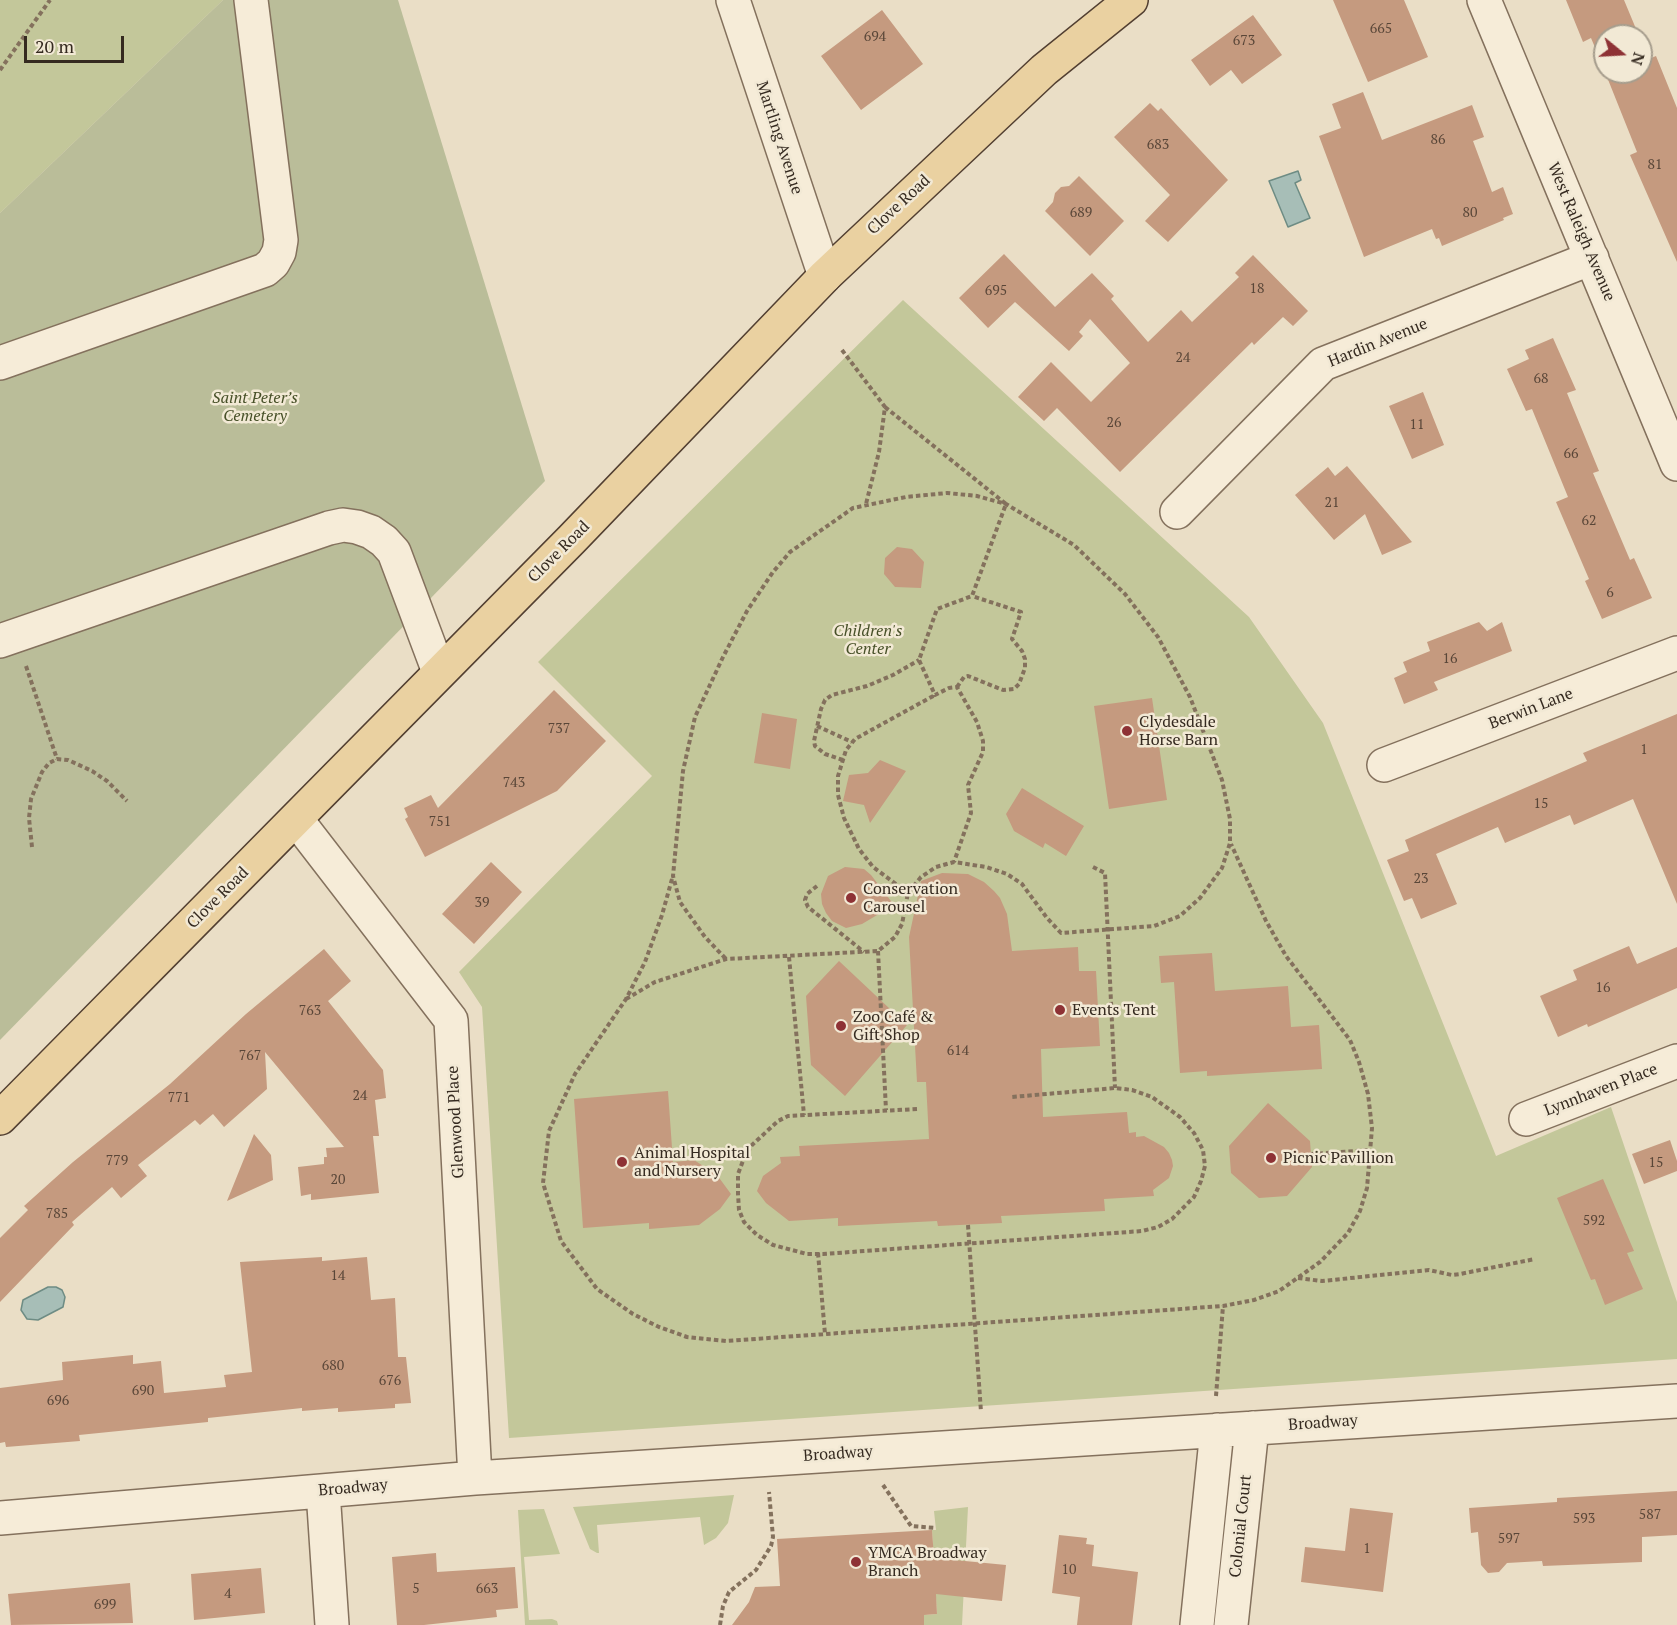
<!DOCTYPE html>
<html>
<head>
<meta charset="utf-8">
<style>
	body { margin:0 }
	#map { position:relative; width:1677px; height:1625px; overflow:hidden; background:#eadec6; font-family:"PT Serif",serif }
	canvas { display:block }
	.north { position:absolute; left:1593px; top:24px; width:60px; height:60px; box-sizing:border-box; background:#f2e9d5; border:2px solid #a69d8d; border-radius:50%; rotate:108deg; font-size:16px; font-weight:700; line-height:24px; text-align:center; color:#352a20 }
	.north::after { content:''; display:block; margin:auto; width:21px; height:27px; background:#8e3235; clip-path:polygon(50% 0,100% 100%,50% 72%,0 100%) }
	.scale { position:absolute; left:24px; top:36px; width:100px; height:27px; box-sizing:border-box; border:3px solid #352a20; border-top:0; padding-left:8px; font-size:18px; line-height:21px; white-space:nowrap; color:#352a20; -webkit-text-stroke:4px #f2e9d5; paint-order:stroke }
</style>
</head>
<body>
<div id="map">
<canvas width="1677" height="1625"></canvas>
<div class="north">N</div>
<div class="scale">20 m</div>
</div>
<script>
const ctx = document.querySelector('canvas').getContext('2d');
ctx.lineJoin = 'round';
function paint(path, color) {
  ctx.fillStyle = color;
  ctx.fill(path, 'evenodd');
}
function poly(rows) {
  const path = new Path2D();
  for (const r of rows) {
    path.moveTo(r[0], r[1]);
    for (let i = 2; i < r.length; i += 2) path.lineTo(r[i], r[i + 1]);
  }
  return path;
}
function trace(path, color, width, dash) {
  ctx.strokeStyle = color;
  ctx.lineWidth = width;
  ctx.lineCap = dash ? 'butt' : 'round';
  ctx.setLineDash(dash || []);
  ctx.stroke(path);
}
function label(font, color, halo, rows, align = 'center') {
  ctx.font = font + ' "PT Serif",serif';
  ctx.lineWidth = 5;
  ctx.setLineDash([]);
  ctx.textBaseline = 'middle';
  ctx.strokeStyle = halo;
  ctx.fillStyle = color;
  for (const [text, x, y, turn = 0] of rows) {
    ctx.save();
    ctx.translate(x, y);
    ctx.rotate((+turn || 0) * Math.PI / 180);
    ctx.textAlign = isNaN(turn) ? turn : align;
    if (halo) ctx.strokeText(text, 0, 0);
    ctx.fillText(text, 0, 0);
    ctx.restore();
  }
}
paint(poly([
	[0,0,223,0,0,213],
	[903,300,1249,617,1323,723,1496,1156,1611,1107,1677,1302,1677,1359,509,1438,482,1007,459,972,652,776,538,662],
	[734,1495,728,1523,716,1538,704,1545,700,1517,597,1525,599,1553,597,1553,590,1549,573,1507],
	[968,1507,962,1625,924,1625,924,1615,937,1614,932,1530,936,1530,934,1511],
	[544,1509,560,1554,524,1557,529,1620,552,1619,557,1621,558,1625,525,1625,518,1510]
]), '#c3c79a');
paint(poly([
	[223,0,398,0,545,481,0,1040,0,213]
]), '#babd99');
const water = poly([
	[1298,171,1301,180,1295,183,1310,218,1288,227,1269,181,1298,171],
	[48,1287,56,1287,62,1290,65,1297,63,1307,38,1320,27,1319,21,1310,23,1300,48,1287]
]);
paint(water, '#a7beb7');
trace(water, '#6e8c84', 1.5);
paint(poly([
	[1333,0,1404,0,1428,57,1368,82],
	[1566,0,1624,0,1639,36,1605,36,1605,71,1591,38,1583,42],
	[882,10,923,64,861,110,821,56],
	[1253,15,1282,55,1242,84,1231,70,1210,86,1191,60],
	[1641,41,1649,59,1656,56,1677,108,1677,262,1630,155,1637,152,1605,72,1641,72],
	[1363,92,1382,140,1472,105,1484,137,1473,141,1492,192,1503,187,1513,214,1503,218,1504,220,1442,246,1439,238,1436,239,1432,229,1364,257,1319,136,1341,128,1332,104],
	[1150,103,1158,111,1161,108,1228,180,1168,242,1145,221,1170,195,1114,137],
	[1079,176,1124,221,1090,256,1045,211,1053,202,1055,193,1061,187,1069,186],
	[1004,254,1055,307,1092,273,1114,296,1111,299,1148,342,1181,310,1192,322,1239,277,1235,273,1253,255,1308,311,1293,326,1283,317,1254,345,1252,342,1120,472,1057,408,1044,421,1018,397,1051,362,1091,402,1130,363,1090,319,1079,332,1083,336,1069,351,1015,302,988,328,959,298],
	[1553,338,1576,390,1567,393,1599,471,1593,473,1630,560,1634,558,1652,598,1602,619,1585,581,1589,579,1556,502,1568,497,1532,409,1526,411,1507,369,1529,359,1525,350],
	[1423,392,1444,445,1412,459,1389,406],
	[1347,466,1378,502,1412,542,1382,555,1365,514,1334,540,1295,495,1328,467,1335,476],
	[897,547,912,549,924,562,921,588,895,587,884,574,885,558],
	[1479,622,1487,631,1502,622,1512,651,1434,682,1438,690,1404,704,1394,678,1407,672,1403,662,1430,651,1427,642],
	[554,690,606,741,557,791,425,857,405,819,408,817,404,808,431,795,438,808],
	[1152,698,1167,800,1109,809,1094,706],
	[762,713,797,719,790,769,754,763],
	[1677,714,1677,904,1633,799,1574,825,1570,815,1505,843,1498,827,1436,854,1457,904,1421,919,1412,898,1404,901,1387,860,1409,851,1405,840,1587,761,1583,753],
	[880,760,906,771,870,823,864,805,843,801,849,775,868,773],
	[1022,788,1084,826,1066,856,1045,843,1043,848,1014,831,1006,814],
	[491,862,522,892,474,944,442,914],
	[845,867,864,869,871,875,894,905,862,924,846,928,832,921,826,913,822,904,821,894,828,876],
	[942,873,968,874,984,882,994,891,1000,898,1007,914,1012,951,1078,947,1079,971,1096,971,1100,1046,1041,1049,1043,1117,1127,1112,1129,1133,1136,1132,1136,1137,1144,1136,1164,1147,1169,1153,1172,1160,1173,1166,1169,1178,1153,1190,1154,1196,1104,1199,1105,1211,1001,1216,1002,1223,938,1226,937,1221,838,1226,838,1218,789,1221,766,1203,757,1191,763,1176,781,1163,780,1157,800,1156,799,1146,929,1139,926,1082,917,1082,909,937,921,881],
	[1629,946,1637,964,1677,947,1677,988,1588,1027,1587,1024,1558,1037,1540,996,1577,980,1573,970],
	[324,949,351,981,328,1001,383,1070,386,1098,375,1100,379,1136,373,1136,379,1193,311,1200,311,1194,301,1196,298,1167,324,1164,324,1157,327,1157,326,1148,344,1147,265,1052,267,1089,224,1127,213,1114,200,1125,195,1120,138,1165,147,1176,121,1198,112,1187,72,1222,74,1225,0,1302,0,1238,28,1210,24,1206,73,1162,170,1084,246,1014],
	[1212,953,1215,991,1288,986,1291,1027,1319,1025,1322,1069,1207,1076,1207,1071,1180,1073,1174,982,1161,983,1159,956],
	[839,961,907,1025,845,1096,811,1065,806,996],
	[668,1091,673,1162,694,1160,717,1175,731,1194,720,1209,699,1225,649,1229,649,1223,583,1228,574,1099],
	[1268,1103,1310,1141,1312,1167,1287,1196,1259,1198,1231,1173,1229,1146],
	[254,1134,271,1155,273,1180,227,1201],
	[1670,1140,1677,1161,1677,1171,1644,1184,1632,1154],
	[1603,1179,1634,1251,1627,1253,1643,1289,1605,1305,1595,1279,1591,1280,1557,1198],
	[322,1257,322,1261,367,1257,371,1300,395,1298,398,1357,406,1357,411,1403,395,1404,395,1408,338,1412,338,1408,302,1411,302,1408,208,1418,208,1422,79,1435,80,1441,6,1447,5,1442,0,1443,0,1388,63,1380,62,1362,133,1355,133,1364,161,1361,164,1393,226,1387,224,1375,252,1372,240,1262],
	[1677,1491,1677,1535,1642,1537,1642,1562,1543,1566,1542,1561,1507,1563,1499,1572,1488,1573,1481,1565,1478,1532,1471,1533,1469,1508,1557,1502,1557,1498],
	[1350,1508,1393,1513,1383,1592,1301,1582,1305,1547,1345,1551],
	[932,1530,934,1558,1006,1565,1002,1601,936,1594,937,1614,924,1615,924,1625,732,1625,749,1602,755,1587,780,1586,777,1539],
	[1059,1535,1087,1538,1086,1544,1094,1545,1092,1566,1138,1572,1132,1625,1077,1625,1080,1597,1052,1593],
	[436,1553,437,1572,515,1567,518,1608,496,1610,497,1617,424,1625,397,1625,392,1557],
	[261,1568,265,1613,194,1620,191,1574],
	[130,1583,133,1623,11,1625,8,1594]
]), '#c59a7f');
const minor = poly([
	[733,0,825,276],
	[1484,0,1677,464],
	[0,363,265,270,273,263,279,252,281,240,251,0],
	[1177,512,1323,364,1592,258],
	[0,641,329,528,343,525,357,527,371,532,384,541,394,552,439,672],
	[1384,765,1677,653],
	[296,819,451,1020,475,1478],
	[1526,1119,1677,1061],
	[323,1491,332,1625],
	[0,1518,475,1478,1677,1401],
	[1197,1625,1217,1430],
	[1231,1625,1252,1428]
]);
const major = poly([
	[0,1118,572,539,825,276,1044,70,1131,0]
]);
trace(minor, '#84715d', 36);
trace(major, '#523f31', 36);
trace(poly([
	[0,70,50,0],
	[842,350,885,407,879,452,866,504],
	[885,407,1006,504,972,596,937,609,919,660,935,695,949,688,957,687,977,722,983,741,983,752,968,785,971,813,954,862],
	[26,666,57,759],
	[957,687,964,677,968,676,1003,690,1014,689,1019,684,1025,668,1025,659,1022,651,1012,639,1021,612,972,596],
	[817,726,852,742],
	[843,760,825,754,815,746,814,741,821,709,825,700,832,695,867,686,893,675,919,660],
	[32,847,29,818,31,799,42,772,49,763,57,759,68,760,92,771,107,781,127,801],
	[1093,867,1105,873,1115,1088],
	[672,879,662,915,645,962,626,999,575,1074,549,1131,543,1183,561,1241,597,1289,633,1314,659,1327,687,1337,726,1341,1223,1306,1254,1300,1279,1291,1320,1262,1348,1233,1360,1211,1367,1188,1372,1128,1368,1094,1359,1062,1350,1040,1286,956,1266,921,1231,844],
	[817,886,807,894,805,900,808,907,864,952],
	[908,893,873,867,859,849,844,818,838,795,838,776,846,750,855,739,935,695],
	[878,951,886,1110],
	[789,957,804,1115],
	[626,999,655,982,726,959,878,951,895,937,902,924,908,893,921,877,936,867,954,862,986,867,1007,874,1022,884,1047,918,1061,933,1154,926,1180,916,1200,898,1222,868,1230,843,1230,819,1222,780,1190,697,1158,637,1125,594,1074,545,1006,504,977,496,947,493,906,497,853,508,790,552,773,572,747,611,723,657,695,717,683,771,673,876,680,902,705,937,726,959],
	[917,1109,788,1116,778,1121,752,1145,744,1158,738,1174,738,1194,739,1210,744,1222,757,1235,773,1245,807,1254,823,1254,1142,1231,1158,1227,1172,1219,1194,1197,1201,1181,1205,1166,1203,1150,1194,1133,1180,1117,1152,1097,1132,1090,1115,1088,1012,1097],
	[1311,1154,1371,1150],
	[968,1225,981,1412],
	[818,1253,825,1334],
	[1298,1278,1322,1281,1429,1270,1452,1275,1460,1274,1535,1259],
	[1216,1396,1223,1306],
	[883,1485,911,1526,935,1528],
	[720,1625,723,1606,729,1592,756,1570,771,1546,773,1537,769,1492]
]), '#84715d', 4, [4.5, 3]);
trace(minor, '#f6ecd8', 33);
trace(major, '#ead1a1', 33);
for (const [x, y, r, color] of [
	[1127,731,6,"#8e3235"],
	[851,898,6,"#8e3235"],
	[1060,1010,6,"#8e3235"],
	[841,1026,6,"#8e3235"],
	[1271,1158,6,"#8e3235"],
	[622,1162,6,"#8e3235"],
	[856,1562,6,"#8e3235"]
]) {
  const dot = new Path2D();
  dot.arc(x, y, r, 0, 2 * Math.PI);
  ctx.fillStyle = color;
  ctx.fill(dot);
  trace(dot, '#f2e9d5', 2);
}
label('14px', '#594638', null, [
	["665",1381,29],
	["694",875,37],
	["673",1244,41],
	["86",1438,140],
	["683",1158,145],
	["81",1655,165],
	["689",1081,213],
	["80",1470,213],
	["18",1257,289],
	["695",996,291],
	["24",1183,358],
	["68",1541,379],
	["26",1114,423],
	["11",1417,425],
	["66",1571,454],
	["21",1332,503],
	["62",1589,521],
	["6",1610,593],
	["16",1450,659],
	["737",559,729],
	["1",1644,750],
	["743",514,783],
	["15",1541,804],
	["751",440,822],
	["23",1421,879],
	["39",482,903],
	["16",1603,988],
	["763",310,1011],
	["614",958,1051],
	["767",250,1056],
	["24",360,1096],
	["771",179,1098],
	["779",117,1161],
	["15",1656,1163],
	["20",338,1180],
	["785",57,1214],
	["592",1594,1221],
	["14",338,1276],
	["680",333,1366],
	["676",390,1381],
	["690",143,1391],
	["696",58,1401],
	["587",1650,1515],
	["593",1584,1519],
	["597",1509,1539],
	["1",1367,1549],
	["10",1069,1570],
	["5",416,1589],
	["663",487,1589],
	["4",228,1594],
	["699",105,1605]
]);
label('16px', '#352a20', '#f2e9d5', [
	["Martling Avenue",779,138,72],
	["Clove Road",899,205,-43],
	["West Raleigh Avenue",1581,232,67],
	["Hardin Avenue",1378,343,-22],
	["Clove Road",559,552,-45],
	["Berwin Lane",1531,709,-21],
	["Clove Road",218,898,-45],
	["Lynnhaven Place",1601,1090,-21],
	["Glenwood Place",456,1122,-93],
	["Broadway",1323,1423,-4],
	["Broadway",838,1454,-4],
	["Broadway",353,1488,-5],
	["Colonial Court",1241,1526,-84]
]);
label('italic 16px', '#475028', '#f2e9d5', [
	["Saint Peter’s",255,398],
	["Cemetery",255,416],
	["Children's",868,631],
	["Center",868,649]
]);
label('16px', '#352a20', '#f2e9d5', [
	["Clydesdale",1139,722],
	["Horse Barn",1139,740],
	["Conservation",863,889],
	["Carousel",863,907],
	["Events Tent",1072,1010],
	["Zoo Café &",853,1017],
	["Gift Shop",853,1035],
	["Animal Hospital",634,1153],
	["and Nursery",634,1171],
	["Picnic Pavillion",1283,1158],
	["YMCA Broadway",868,1553],
	["Branch",868,1571]
], 'left');
</script>
</body>
</html>
